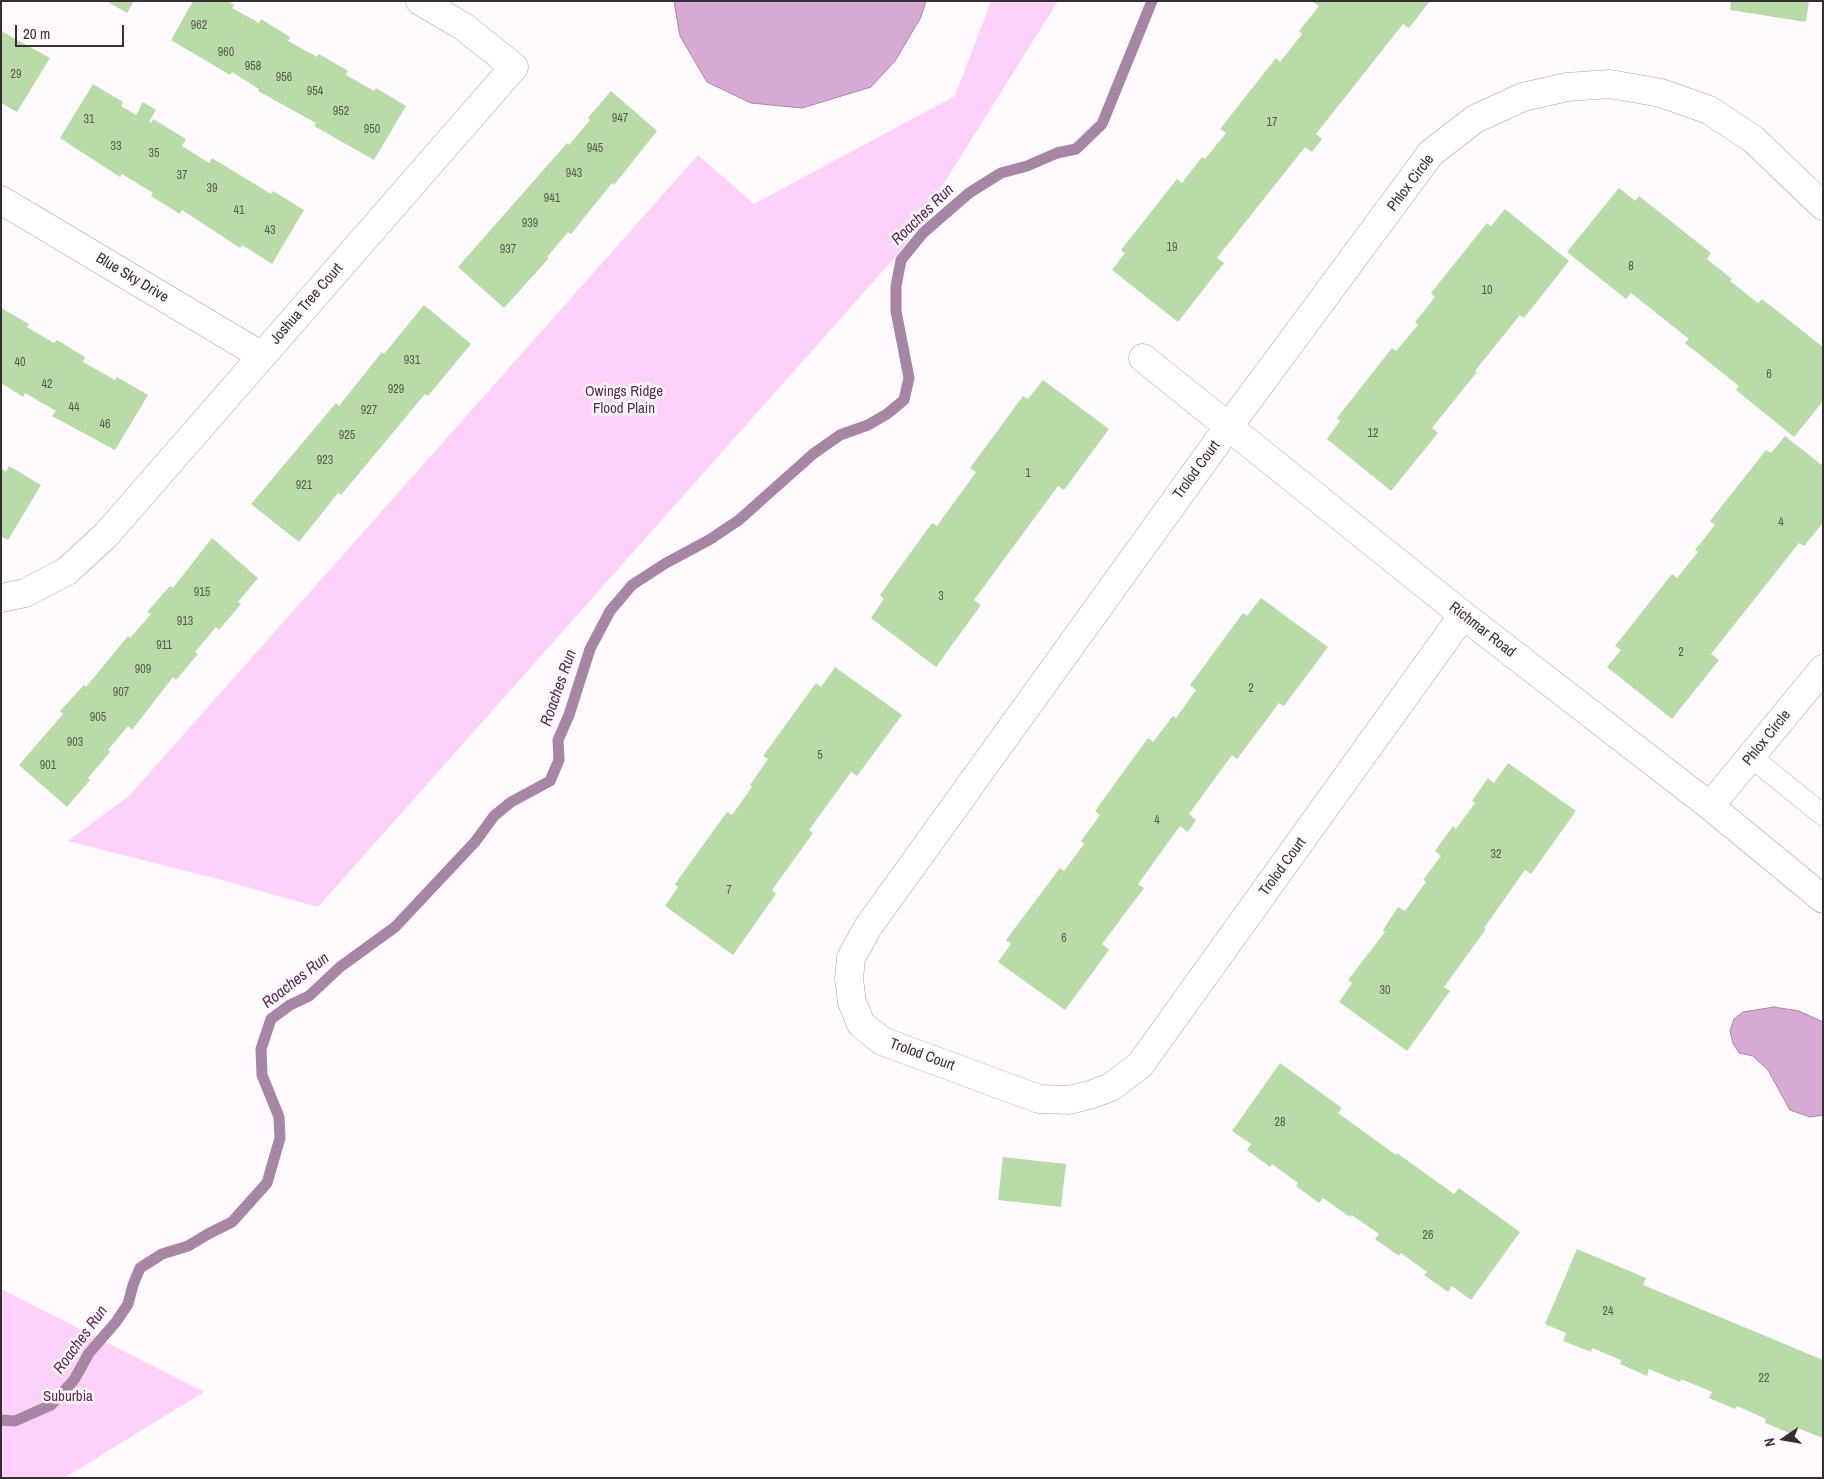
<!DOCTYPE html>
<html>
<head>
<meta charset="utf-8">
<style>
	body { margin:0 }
	#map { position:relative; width:1824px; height:1479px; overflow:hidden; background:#fefafd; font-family:"Archivo Narrow",sans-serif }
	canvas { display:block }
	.frame { position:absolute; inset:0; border:2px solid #363036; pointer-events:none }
	.north { position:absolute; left:1759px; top:1414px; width:50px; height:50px; -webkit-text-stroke:4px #fefafd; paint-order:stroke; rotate:257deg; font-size:14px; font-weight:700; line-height:20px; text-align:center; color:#363036 }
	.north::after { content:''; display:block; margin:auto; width:18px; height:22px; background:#363036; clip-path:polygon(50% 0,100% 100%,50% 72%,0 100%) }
	.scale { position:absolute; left:15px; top:25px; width:109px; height:22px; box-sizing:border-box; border:2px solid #363036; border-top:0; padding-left:6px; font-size:15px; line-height:18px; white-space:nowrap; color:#363036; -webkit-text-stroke:4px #fefafd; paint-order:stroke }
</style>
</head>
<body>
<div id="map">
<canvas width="1824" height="1479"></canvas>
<div class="frame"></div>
<div class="north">N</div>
<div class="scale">20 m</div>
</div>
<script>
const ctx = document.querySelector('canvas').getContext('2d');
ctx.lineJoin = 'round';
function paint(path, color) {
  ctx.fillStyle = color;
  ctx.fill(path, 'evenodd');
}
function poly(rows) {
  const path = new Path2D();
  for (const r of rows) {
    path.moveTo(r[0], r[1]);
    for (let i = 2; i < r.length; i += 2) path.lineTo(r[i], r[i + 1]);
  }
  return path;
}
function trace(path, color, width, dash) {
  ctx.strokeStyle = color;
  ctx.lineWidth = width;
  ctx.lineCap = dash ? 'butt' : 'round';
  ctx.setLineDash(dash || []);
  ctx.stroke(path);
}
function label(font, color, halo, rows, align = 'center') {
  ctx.font = font + ' "Archivo Narrow",sans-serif';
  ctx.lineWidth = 5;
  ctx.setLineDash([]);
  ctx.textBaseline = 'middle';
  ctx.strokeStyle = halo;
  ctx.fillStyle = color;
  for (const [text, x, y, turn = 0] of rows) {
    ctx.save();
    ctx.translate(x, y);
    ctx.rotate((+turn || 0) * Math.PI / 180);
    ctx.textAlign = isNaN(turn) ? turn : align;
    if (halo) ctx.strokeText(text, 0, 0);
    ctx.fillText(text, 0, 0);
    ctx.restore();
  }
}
paint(poly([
	[991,1,1058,1,904,247,318,907,229,882,68,841,129,796,698,155,754,204,955,96],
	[1,1289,204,1392,64,1478,1,1478]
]), '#fed1fb');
const water = poly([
	[674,1,926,1,921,17,895,61,871,87,802,108,751,103,707,82,680,36,674,1],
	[1774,1007,1799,1011,1823,1022,1823,1115,1810,1117,1790,1110,1768,1070,1753,1056,1739,1053,1733,1043,1730,1031,1734,1019,1743,1012,1774,1007]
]);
paint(water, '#d7aad5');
trace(water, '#a785a5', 1);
trace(poly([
	[1,1420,15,1421,51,1405,74,1380,89,1353,116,1322,128,1304,133,1285,140,1268,162,1254,188,1246,208,1234,232,1222,267,1183,280,1138,279,1117,262,1075,261,1049,271,1019,290,1005,309,996,340,967,395,927,475,842,494,816,511,802,550,781,559,760,558,740,569,715,590,649,610,611,632,585,666,563,709,540,739,520,813,454,840,435,868,425,887,414,904,400,909,378,896,311,896,286,901,260,923,233,969,193,1001,173,1027,166,1057,153,1076,149,1102,124,1152,1]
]), '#a785a5', 11);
paint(poly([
	[106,1,134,1,127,13],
	[193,1,228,1,234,5,232,8,259,23,261,19,290,37,288,41,317,57,319,54,348,71,346,75,374,91,376,88,406,106,374,160,314,126,316,123,258,91,259,89,232,72,230,75,171,40],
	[1315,1,1430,1,1409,28,1403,24,1316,134,1322,139,1312,152,1305,147,1217,258,1224,263,1178,322,1112,270,1125,253,1121,250,1177,179,1182,183,1202,157,1205,159,1226,133,1220,129,1276,58,1280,62,1302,34,1299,31,1319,6,1314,3],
	[1731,1,1809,1,1806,22,1730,10],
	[1,31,50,58,17,112,1,103],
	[93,84,123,102,121,106,136,115,143,102,156,110,149,122,151,123,153,119,186,139,182,146,209,163,212,158,271,194,273,191,304,210,272,264,242,245,240,248,182,210,180,214,151,196,153,193,122,174,120,177,60,138],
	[611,91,657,131,614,185,612,183,571,234,568,232,547,257,549,258,504,308,458,267,567,143,569,145,590,120,588,118],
	[1619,188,1635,201,1639,196,1711,253,1707,259,1732,279,1730,281,1758,303,1762,299,1823,347,1823,401,1794,437,1736,390,1739,386,1685,343,1689,339,1631,293,1626,299,1567,252],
	[1505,209,1569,261,1524,318,1520,315,1475,371,1477,372,1432,428,1438,433,1391,491,1327,439,1340,421,1337,418,1392,348,1396,351,1418,325,1415,322,1435,297,1431,293,1487,223,1491,226],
	[424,305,471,344,428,396,425,394,341,495,338,493,299,542,251,504,336,403,339,406,382,352,384,354],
	[1,308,29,324,27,327,54,343,57,340,85,357,83,362,115,380,117,377,148,395,115,450,52,416,56,411,25,393,23,397,1,383],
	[1043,380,1109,429,1064,490,1058,486,974,600,981,605,936,667,871,618,884,599,880,595,932,523,937,526,976,472,970,468,1023,396,1028,399],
	[1785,436,1823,466,1823,523,1804,546,1799,543,1711,654,1719,660,1672,719,1607,667,1621,650,1615,646,1672,574,1677,578,1698,552,1695,550,1715,525,1710,521,1766,450,1771,453],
	[9,466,41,485,8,540,1,537,1,468,6,472],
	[212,538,258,578,238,602,241,604,219,630,216,627,195,652,198,654,176,680,173,677,132,730,128,726,108,750,110,752,88,778,90,780,67,807,19,765,63,714,60,711,84,685,86,687,128,636,130,638,151,614,147,612,170,586,173,588],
	[1261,598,1328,647,1284,706,1279,703,1237,759,1232,755,1189,814,1196,820,1188,832,1180,826,1138,884,1144,888,1102,944,1109,950,1065,1010,998,962,1011,944,1006,940,1060,868,1064,871,1084,844,1081,841,1100,815,1095,811,1148,738,1153,742,1173,716,1176,718,1196,690,1190,685,1243,613,1247,616],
	[835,667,902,715,857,776,851,772,809,830,813,833,772,890,776,894,733,955,665,906,678,887,675,884,727,812,732,815,752,787,750,785,768,759,763,756,816,683,821,687],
	[1508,763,1576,811,1531,874,1525,870,1484,928,1486,929,1444,987,1450,991,1407,1051,1339,1002,1352,983,1348,980,1385,932,1383,930,1398,907,1405,911,1426,882,1423,880,1441,856,1435,851,1453,826,1456,829,1475,803,1472,801,1488,778,1494,783],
	[1280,1063,1342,1108,1338,1113,1396,1155,1397,1153,1454,1194,1459,1188,1520,1232,1471,1300,1452,1286,1448,1292,1424,1275,1427,1272,1401,1253,1399,1256,1375,1239,1379,1234,1352,1215,1350,1217,1323,1198,1319,1203,1296,1186,1298,1183,1272,1164,1270,1167,1247,1150,1251,1144,1232,1131],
	[1003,1157,1066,1164,1061,1207,998,1200],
	[1577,1249,1646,1278,1643,1285,1823,1360,1823,1438,1795,1427,1792,1434,1765,1423,1766,1419,1737,1406,1735,1409,1709,1398,1712,1392,1681,1379,1680,1382,1649,1369,1647,1376,1620,1364,1621,1360,1592,1348,1591,1352,1563,1341,1566,1333,1545,1324]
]), '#b9dba8');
const service = poly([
	[1751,757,1823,815]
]);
const minor = poly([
	[1,200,262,356],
	[1143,358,1463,615,1710,806,1823,899],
	[1,598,25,593,67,571,106,535,514,67,464,27,420,1],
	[1463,615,1140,1065,1111,1087,1090,1095,1069,1100,1039,1099,882,1041,861,1024,852,1002,849,979,851,958,868,927,1229,426,1431,153,1475,119,1523,97,1567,87,1610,84,1661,93,1709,110,1753,139,1823,206],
	[1710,806,1823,669]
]);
trace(service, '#ad9eac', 22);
trace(minor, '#ad9eac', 29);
trace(service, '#fff', 21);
trace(minor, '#fff', 28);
label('12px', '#575b52', null, [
	["962",199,26],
	["960",226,53],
	["958",253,67],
	["29",16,75],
	["956",284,78],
	["954",315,92],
	["952",341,112],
	["947",620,119],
	["31",89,120],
	["17",1272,123],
	["950",372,130],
	["33",116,147],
	["945",595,149],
	["35",154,154],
	["943",574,174],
	["37",182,176],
	["39",212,189],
	["941",552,199],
	["41",239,211],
	["939",530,224],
	["43",270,231],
	["19",1172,248],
	["937",508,250],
	["8",1631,267],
	["10",1487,291],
	["931",412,361],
	["40",20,363],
	["6",1769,375],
	["42",47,385],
	["929",396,390],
	["44",74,408],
	["927",369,411],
	["46",105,425],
	["12",1373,434],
	["925",347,436],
	["923",325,461],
	["1",1028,474],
	["921",304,486],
	["4",1781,523],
	["915",202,593],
	["3",941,597],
	["913",185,622],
	["911",164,646],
	["2",1681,653],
	["909",143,670],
	["2",1251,689],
	["907",121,693],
	["905",98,718],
	["903",75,743],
	["5",820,756],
	["901",48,766],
	["4",1157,821],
	["32",1496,855],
	["7",729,891],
	["6",1064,939],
	["30",1385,991],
	["28",1280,1123],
	["26",1428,1236],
	["24",1608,1312],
	["22",1764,1379]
]);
label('15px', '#363036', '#fefafd', [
	["Phlox Circle",1411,183,-53],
	["Blue Sky Drive",132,278,31],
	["Joshua Tree Court",307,304,-49],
	["Trolod Court",1197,470,-54],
	["Richmar Road",1482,630,38],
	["Phlox Circle",1767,738,-51],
	["Trolod Court",1283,867,-54],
	["Trolod Court",922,1055,20]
]);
label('15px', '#5b255a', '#fefafd', [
	["Owings Ridge",624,392],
	["Flood Plain",624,409],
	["Suburbia",68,1397]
]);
label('italic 16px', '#5d275c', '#fefafd', [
	["Roaches Run",923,215,-44],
	["Roaches Run",559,688,-71],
	["Roaches Run",296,981,-38],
	["Roaches Run",81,1340,-54]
]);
</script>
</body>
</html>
